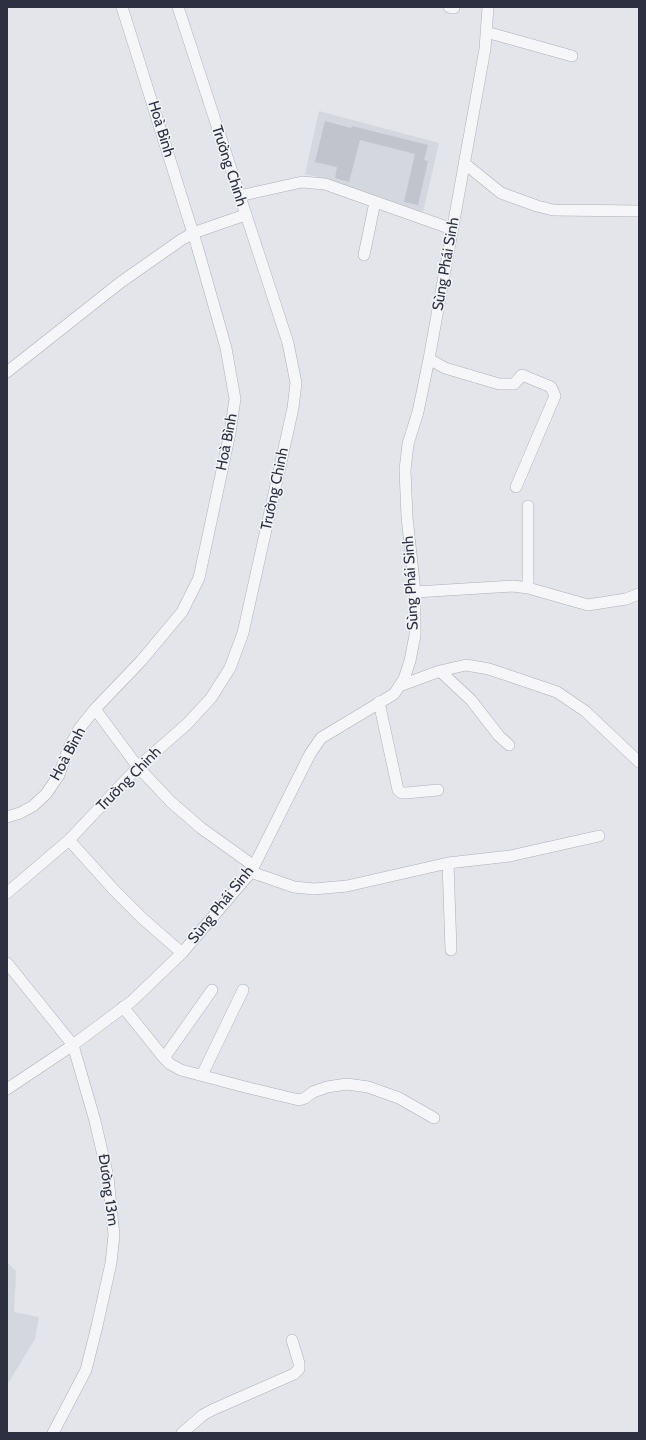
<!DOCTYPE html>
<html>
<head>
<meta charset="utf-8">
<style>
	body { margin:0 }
	#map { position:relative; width:646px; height:1440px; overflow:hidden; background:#e3e5ea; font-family:Cabin,sans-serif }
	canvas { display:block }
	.frame { position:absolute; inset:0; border:8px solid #2c3041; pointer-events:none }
</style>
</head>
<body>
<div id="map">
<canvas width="646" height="1440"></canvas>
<div class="frame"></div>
</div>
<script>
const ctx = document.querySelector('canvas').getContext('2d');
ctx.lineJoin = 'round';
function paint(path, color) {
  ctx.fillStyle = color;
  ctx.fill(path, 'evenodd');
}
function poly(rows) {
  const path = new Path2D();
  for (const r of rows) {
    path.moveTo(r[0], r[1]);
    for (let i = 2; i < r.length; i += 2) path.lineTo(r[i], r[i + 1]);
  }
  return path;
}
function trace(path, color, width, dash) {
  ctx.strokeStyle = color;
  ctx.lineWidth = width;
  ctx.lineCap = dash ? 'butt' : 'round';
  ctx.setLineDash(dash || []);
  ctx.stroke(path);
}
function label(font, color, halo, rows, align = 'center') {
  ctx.font = font + ' Cabin,sans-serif';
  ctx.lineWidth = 3;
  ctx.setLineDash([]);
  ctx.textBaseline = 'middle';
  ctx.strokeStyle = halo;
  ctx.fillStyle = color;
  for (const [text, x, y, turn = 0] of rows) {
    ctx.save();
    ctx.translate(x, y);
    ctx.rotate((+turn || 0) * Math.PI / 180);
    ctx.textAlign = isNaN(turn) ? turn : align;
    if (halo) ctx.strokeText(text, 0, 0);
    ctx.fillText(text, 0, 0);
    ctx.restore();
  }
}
paint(poly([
	[319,111,439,143,423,212,323,178,305,174],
	[7,1262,16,1271,14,1312,39,1317,35,1339,7,1385]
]), '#d5d7df');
paint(poly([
	[325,121,351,128,352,126,428,145,424,160,428,161,418,205,404,202,415,154,360,140,349,182,335,178,337,167,315,162]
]), '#c1c3cd');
const minor = poly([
	[449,7,454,8],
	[486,32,572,56],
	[464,163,501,193,537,206,553,210,639,211],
	[239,196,302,182,325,184,452,229],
	[364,255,375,202],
	[429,359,445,368,499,384,514,384,522,375,551,387,555,396,516,487],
	[7,372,121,282,181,240,193,233,245,215],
	[528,506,528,588],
	[415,592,513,586,528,588,588,605,626,599,639,594],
	[440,671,471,700,499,736,509,745],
	[399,686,440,671,466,665,489,669,557,692,585,711,639,762],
	[379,702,398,790,402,793,406,793,438,790],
	[95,709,138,767,171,802,201,828,254,866],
	[7,817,20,813,33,806,46,794,59,775,69,748,79,729,95,709,141,661,182,612,199,578,230,433,235,399,226,348,197,246,122,7],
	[69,840,114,890,142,918,182,953],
	[448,863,451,950],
	[251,872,294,887,314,889,347,886,448,863,510,856,599,836],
	[7,893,69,840,138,767,187,724,211,698,230,668,243,633,293,408,296,383,288,343,178,7],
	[7,963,73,1045,95,1121,108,1177,114,1235,111,1263,97,1326,86,1370,53,1433],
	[123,1007,164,1058,170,1064,181,1070,245,1087,299,1100,305,1098,313,1092,327,1087,347,1084,368,1087,399,1098,434,1118],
	[164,1058,212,990],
	[202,1075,243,990],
	[7,1089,73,1045,132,1001,182,953,251,872,310,754,321,738,394,694,404,679,410,661,415,635,415,592,407,517,405,470,408,444,418,412,429,359,485,49,488,7],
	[182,1433,203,1415,212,1410,294,1374,299,1369,299,1363,292,1340]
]);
trace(minor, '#acafb7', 12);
trace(minor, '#f6f6f9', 11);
label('15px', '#2c3041', '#f3f4f8', [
	["Hoà Bình",161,129,73],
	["Trường Chinh",229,166,72],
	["Sùng Phái Sinh",446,264,-80],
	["Hoà Bình",227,442,-79],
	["Trường Chinh",275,489,-78],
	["Sùng Phái Sinh",411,583,-93],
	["Hoà Bình",68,754,-62],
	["Trường Chinh",129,779,-45],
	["Sùng Phái Sinh",221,905,-51],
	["Đường 13m",108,1190,82]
]);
</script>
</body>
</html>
